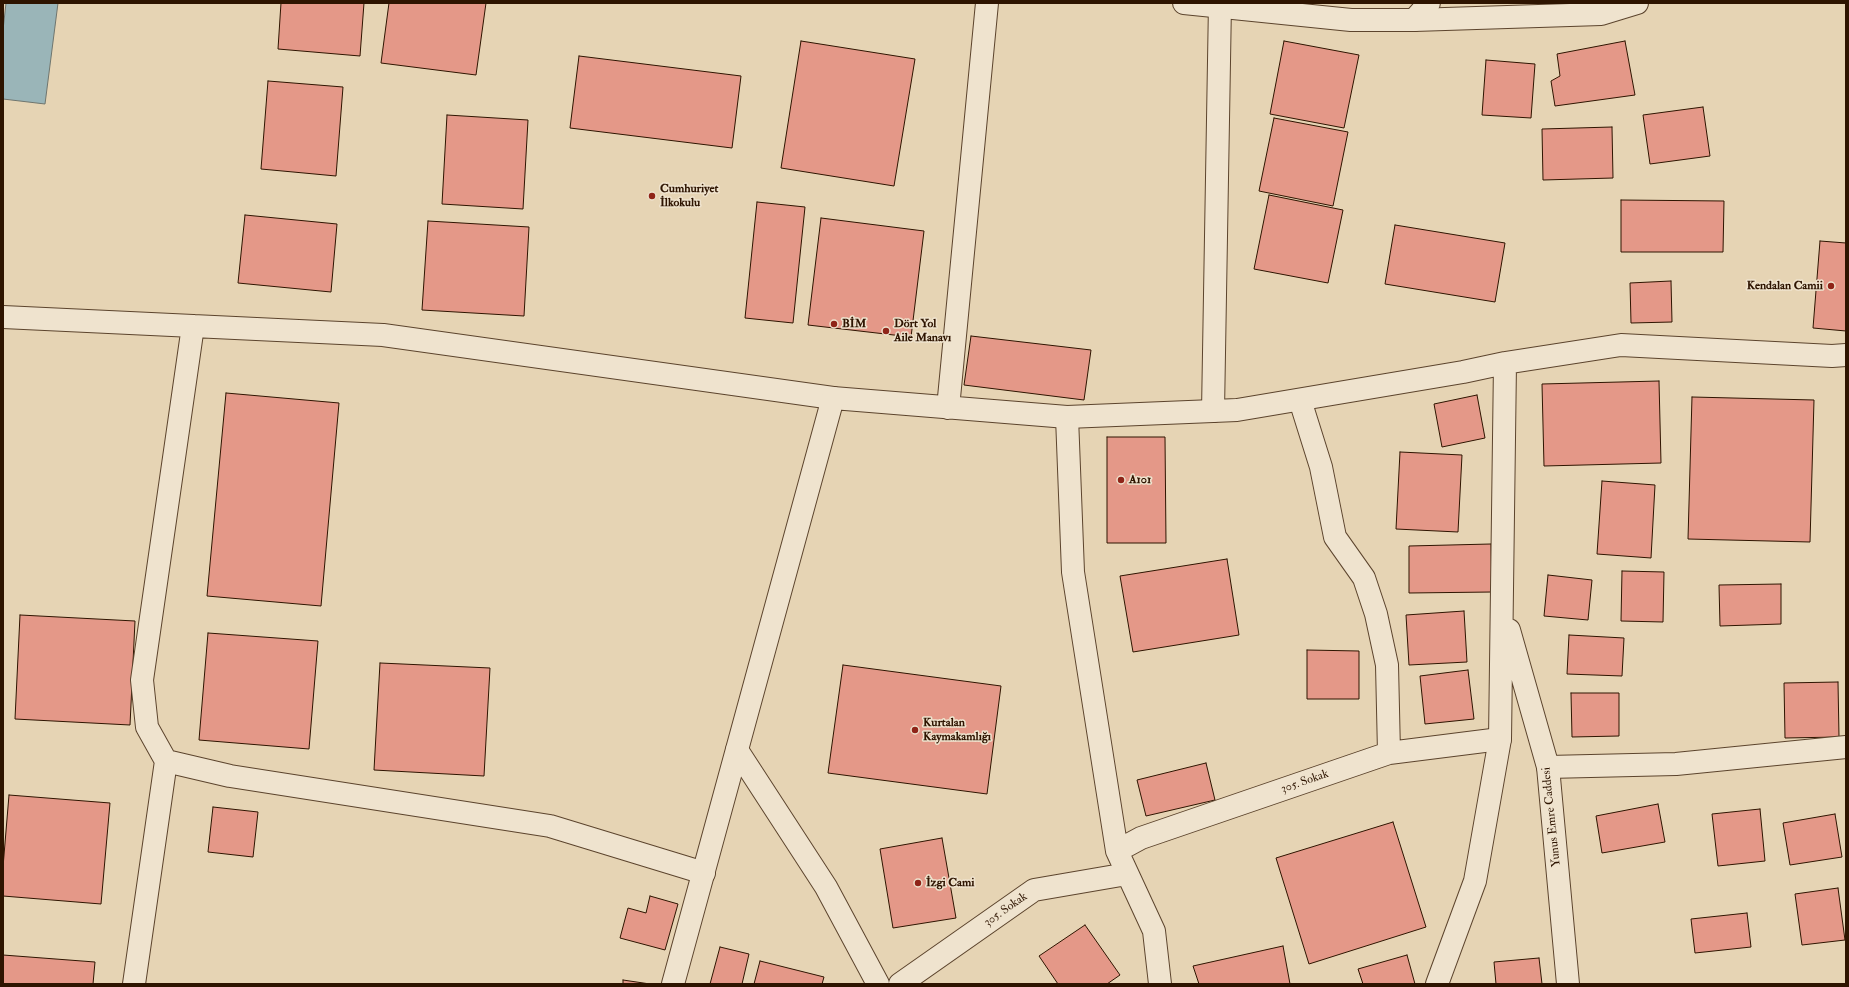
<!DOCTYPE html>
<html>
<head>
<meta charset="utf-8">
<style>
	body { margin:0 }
	#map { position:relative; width:1849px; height:987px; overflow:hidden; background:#e6d4b4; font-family:"IM FELL Double Pica",serif }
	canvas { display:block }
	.frame { position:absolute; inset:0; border:4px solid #2e1400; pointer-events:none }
</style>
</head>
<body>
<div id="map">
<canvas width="1849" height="987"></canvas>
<div class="frame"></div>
</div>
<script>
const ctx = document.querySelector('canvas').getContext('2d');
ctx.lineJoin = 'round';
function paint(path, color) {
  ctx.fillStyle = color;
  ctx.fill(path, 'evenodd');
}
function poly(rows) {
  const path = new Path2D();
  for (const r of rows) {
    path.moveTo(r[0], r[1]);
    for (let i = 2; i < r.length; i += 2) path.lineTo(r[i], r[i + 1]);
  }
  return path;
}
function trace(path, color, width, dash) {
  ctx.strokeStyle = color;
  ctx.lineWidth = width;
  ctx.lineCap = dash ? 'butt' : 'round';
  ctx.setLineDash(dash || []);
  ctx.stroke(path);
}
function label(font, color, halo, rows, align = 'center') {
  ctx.font = font + ' "IM FELL Double Pica",serif';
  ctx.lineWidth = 3;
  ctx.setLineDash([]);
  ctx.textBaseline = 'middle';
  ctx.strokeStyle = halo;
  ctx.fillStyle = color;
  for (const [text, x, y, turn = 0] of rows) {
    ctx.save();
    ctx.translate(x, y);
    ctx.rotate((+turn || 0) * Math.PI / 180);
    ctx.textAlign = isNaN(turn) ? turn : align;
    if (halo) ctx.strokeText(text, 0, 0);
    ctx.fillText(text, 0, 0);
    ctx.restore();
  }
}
const water = poly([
	[6,3,58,3,45,104,3,99,3,30,6,3]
]);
paint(water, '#9ab5b8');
trace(water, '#6f756e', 1);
const building = poly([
	[281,3,364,3,360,56,278,49,281,3],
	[389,3,486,3,476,75,381,63,389,3],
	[801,41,915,59,894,186,781,168,801,41],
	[1284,41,1359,55,1344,128,1270,114,1284,41],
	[1625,41,1635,95,1555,106,1551,81,1560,76,1557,54,1625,41],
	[579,56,741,76,732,148,570,128,579,56],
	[1486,60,1535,64,1531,118,1482,115,1486,60],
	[268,81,343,87,336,176,261,169,268,81],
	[1703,107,1710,156,1650,164,1643,115,1703,107],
	[447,115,528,120,523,209,442,204,447,115],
	[1274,118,1348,132,1333,206,1259,191,1274,118],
	[1612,127,1613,178,1543,180,1542,129,1612,127],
	[1269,195,1343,210,1328,283,1254,269,1269,195],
	[1621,200,1724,201,1723,252,1621,252,1621,200],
	[757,202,805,207,793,323,745,318,757,202],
	[245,215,337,224,331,292,238,283,245,215],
	[821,218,924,231,911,337,808,325,821,218],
	[428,221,529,227,524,316,422,310,428,221],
	[1395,225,1505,243,1495,302,1385,284,1395,225],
	[1820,241,1846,243,1846,331,1813,328,1820,241],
	[1671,281,1672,322,1631,323,1630,283,1671,281],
	[971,336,1091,350,1084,400,964,385,971,336],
	[1659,381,1661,463,1544,466,1542,384,1659,381],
	[226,393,339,403,321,606,207,596,226,393],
	[1477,395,1485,438,1442,447,1434,404,1477,395],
	[1692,397,1814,400,1810,542,1688,539,1692,397],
	[1107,437,1165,437,1166,543,1107,543,1107,437],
	[1400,452,1462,455,1458,532,1396,529,1400,452],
	[1602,481,1655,485,1651,558,1597,554,1602,481],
	[1491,544,1492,592,1409,593,1409,546,1491,544],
	[1227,559,1239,635,1133,652,1120,576,1227,559],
	[1622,571,1664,572,1663,622,1621,621,1622,571],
	[1548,575,1592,580,1588,620,1544,616,1548,575],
	[1781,584,1781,624,1720,626,1719,585,1781,584],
	[1464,611,1467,662,1409,665,1406,615,1464,611],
	[20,615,135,621,130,725,15,719,20,615],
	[208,633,318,641,309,749,199,740,208,633],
	[1569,635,1624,638,1622,676,1567,674,1569,635],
	[1307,650,1359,651,1359,699,1307,699,1307,650],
	[380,663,490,668,484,776,374,770,380,663],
	[843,665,1001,686,987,794,828,773,843,665],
	[1468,670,1474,719,1425,724,1420,676,1468,670],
	[1838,682,1839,737,1785,738,1784,683,1838,682],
	[1571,693,1619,693,1619,736,1572,737,1571,693],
	[1206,763,1215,800,1146,816,1137,780,1206,763],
	[9,795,110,803,101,904,3,896,3,867,9,795],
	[1658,804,1665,842,1602,853,1596,816,1658,804],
	[213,807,258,812,253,857,208,852,213,807],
	[1760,809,1765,861,1718,866,1712,814,1760,809],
	[1835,814,1842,857,1790,865,1783,823,1835,814],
	[1393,822,1426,927,1309,964,1276,858,1393,822],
	[942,838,956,918,893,928,880,849,942,838],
	[1838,888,1845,940,1802,945,1795,894,1838,888],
	[650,896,678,904,665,950,620,938,628,908,646,913,650,896],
	[1747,913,1751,947,1695,953,1691,919,1747,913],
	[1085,925,1120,975,1107,984,1058,984,1039,956,1085,925],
	[1283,946,1290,984,1199,984,1193,966,1283,946],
	[720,947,749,954,742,984,710,984,720,947],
	[3,955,95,962,93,984,3,984,3,955],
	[1407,955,1415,984,1363,984,1358,969,1407,955],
	[1539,958,1542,984,1496,984,1494,962,1539,958],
	[760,961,824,977,822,984,754,984,760,961],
	[623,980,650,984,623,984,623,980]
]);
paint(building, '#e49888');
trace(building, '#2e1400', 1);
const minor = poly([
	[1414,20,1429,3],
	[3,317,383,335,833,398],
	[193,326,142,680,147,727,166,761,230,776,550,826,704,873],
	[1300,400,1321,467,1335,537,1364,578,1376,614,1387,665,1389,753],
	[1213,411,1220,3],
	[1067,417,1073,572,1117,851,1154,931,1160,984],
	[737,750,826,887,878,984],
	[1548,767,1676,764,1846,747],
	[1117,851,1141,838,1389,753,1500,739],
	[134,984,166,761],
	[900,984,1034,890,1127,874]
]);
const tertiary = poly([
	[1184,3,1351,20,1414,20,1601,14,1637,3],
	[948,408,987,3],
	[1509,630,1548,767,1568,984],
	[673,984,833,398,1067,417,1213,411,1237,410,1463,372,1505,363,1621,345,1832,356,1846,355],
	[1437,984,1475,881,1500,739,1505,363]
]);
trace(minor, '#5c442d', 24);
trace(tertiary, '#5c442d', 24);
trace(minor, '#efe3ce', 22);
trace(tertiary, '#efe3ce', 22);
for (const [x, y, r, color] of [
	[652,196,4,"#8f2418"],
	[1831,286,4,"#8f2418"],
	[834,324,4,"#8f2418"],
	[886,331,4,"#8f2418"],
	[1121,480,4,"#8f2418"],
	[915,730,4,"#8f2418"],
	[918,883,4,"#8f2418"]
]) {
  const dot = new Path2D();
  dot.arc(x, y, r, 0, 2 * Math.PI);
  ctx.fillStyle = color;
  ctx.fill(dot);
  trace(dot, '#efe3ce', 1.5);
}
label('bold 12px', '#2e1400', '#efe3ce', [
	["Cumhuriyet",660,189],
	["İlkokulu",660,203],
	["Kendalan Camii",1823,286,"right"],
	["BİM",842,324],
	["Dört Yol",894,324],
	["Aile Manavı",894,338],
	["A101",1129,480],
	["Kurtalan",923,723],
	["Kaymakamlığı",923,737],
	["İzgi Cami",926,883]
], 'left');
label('12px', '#2e1400', '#efe3ce', [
	["305. Sokak",1305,782,-19],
	["Yunus Emre Caddesi",1552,817,-96],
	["305. Sokak",1006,910,-35]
]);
</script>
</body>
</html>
